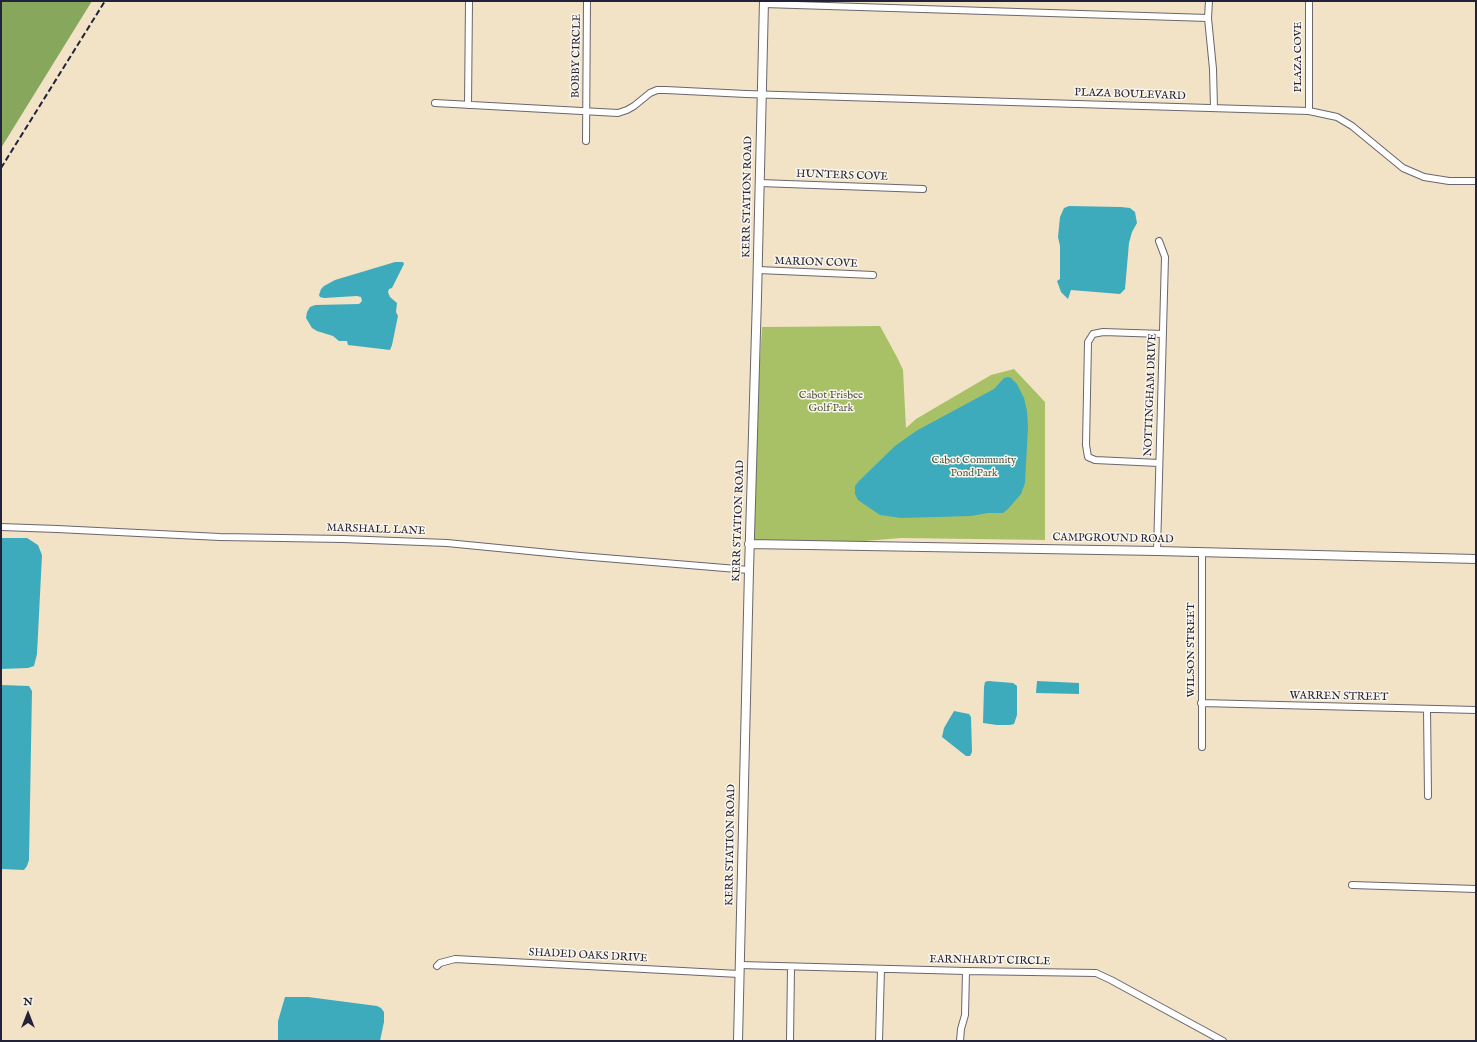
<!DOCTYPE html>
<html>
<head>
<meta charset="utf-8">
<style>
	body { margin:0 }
	#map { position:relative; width:1477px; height:1042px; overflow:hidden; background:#f2e3c7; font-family:"IM FELL English",serif }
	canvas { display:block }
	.frame { position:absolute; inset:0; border:2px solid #22223b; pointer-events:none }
	.north { position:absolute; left:8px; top:994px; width:40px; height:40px; -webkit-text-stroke:3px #fbf7ec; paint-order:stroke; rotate:0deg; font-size:11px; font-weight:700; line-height:16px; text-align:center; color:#22223b }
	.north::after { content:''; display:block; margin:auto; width:14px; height:18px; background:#22223b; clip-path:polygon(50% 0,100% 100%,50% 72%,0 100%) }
</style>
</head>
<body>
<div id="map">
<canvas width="1477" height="1042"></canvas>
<div class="frame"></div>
<div class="north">N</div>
</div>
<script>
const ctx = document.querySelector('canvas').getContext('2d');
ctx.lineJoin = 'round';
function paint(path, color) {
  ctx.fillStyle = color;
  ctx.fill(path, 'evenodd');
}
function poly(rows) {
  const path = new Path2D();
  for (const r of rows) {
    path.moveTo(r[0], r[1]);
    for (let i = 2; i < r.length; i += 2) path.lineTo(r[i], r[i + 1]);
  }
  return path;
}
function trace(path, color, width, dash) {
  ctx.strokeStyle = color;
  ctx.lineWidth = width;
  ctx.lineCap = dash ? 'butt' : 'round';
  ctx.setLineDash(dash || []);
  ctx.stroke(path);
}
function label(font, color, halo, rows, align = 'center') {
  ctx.font = font + ' "IM FELL English",serif';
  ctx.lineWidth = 3;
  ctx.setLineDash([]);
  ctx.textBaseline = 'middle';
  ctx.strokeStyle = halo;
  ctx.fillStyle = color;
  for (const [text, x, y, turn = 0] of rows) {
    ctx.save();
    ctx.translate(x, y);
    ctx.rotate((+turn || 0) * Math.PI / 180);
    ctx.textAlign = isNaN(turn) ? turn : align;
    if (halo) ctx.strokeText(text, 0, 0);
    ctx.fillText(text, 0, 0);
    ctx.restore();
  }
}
paint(poly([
	[880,326,898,359,903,370,906,428,916,419,991,375,1014,369,1045,402,1045,540,901,538,816,545,749,544,762,327]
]), '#a8c167');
paint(poly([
	[1,1,92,1,1,148]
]), '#86a75c');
paint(poly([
	[1069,206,1121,207,1130,208,1135,212,1137,223,1132,232,1129,243,1125,289,1120,294,1071,290,1068,299,1061,292,1057,281,1060,279,1060,246,1058,237,1060,217,1064,208],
	[395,262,403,262,404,264,392,288,389,289,388,292,390,297,397,303,396,312,398,316,392,345,390,350,348,345,347,341,339,341,333,336,317,331,312,328,306,318,307,312,310,307,315,305,359,304,362,301,361,297,357,296,324,298,320,297,319,295,321,289,324,286,335,280],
	[1008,377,1011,378,1017,384,1024,398,1027,411,1028,427,1025,483,1021,494,1008,509,1003,513,988,513,971,516,901,518,880,515,858,500,855,494,855,486,859,481,895,446,916,431,994,389,1004,378],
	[1,538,27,538,38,545,42,555,37,654,34,666,28,668,1,669],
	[988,681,1013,683,1017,686,1017,715,1014,724,1010,725,997,725,983,723,984,687,985,682],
	[1037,681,1079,683,1079,694,1036,693],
	[1,685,29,686,32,691,29,860,27,866,24,870,1,869],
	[954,711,969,714,971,717,972,752,970,756,966,756,942,737,944,728],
	[285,997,308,997,377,1006,381,1008,384,1012,384,1022,380,1041,278,1041,278,1021]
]), '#3eabbc');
const street = poly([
	[1209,1,1208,18,1213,69,1214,108],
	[1309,3,1309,111],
	[764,4,1208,18],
	[435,103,618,113,627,110,634,106,650,93,657,90,666,90,746,94,1309,111,1337,117,1352,126,1403,168,1424,177,1449,181,1476,181],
	[468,105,469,1],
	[586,141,587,1],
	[760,183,923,189],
	[758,270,873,275],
	[1159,463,1095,460,1088,457,1086,445,1088,342,1093,334,1103,332,1163,334],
	[1,527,57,529,220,537,343,539,447,543,580,556,749,570],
	[1157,551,1165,257,1159,241],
	[1202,553,1202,747],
	[1201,703,1476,710],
	[1427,709,1428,796],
	[1352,885,1476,889],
	[740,965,966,971,1096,973,1111,980,1223,1041],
	[437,966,440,963,455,959,739,974],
	[790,1041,791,967],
	[879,1041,881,969],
	[960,1041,961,1029,965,1015,966,971]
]);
const secondary = poly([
	[749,544,1157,551,1476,559],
	[738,1041,749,570,757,297,764,1]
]);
trace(street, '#6b666c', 8);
trace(secondary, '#6b666c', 10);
trace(street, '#fff', 6);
trace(secondary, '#fff', 8);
trace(poly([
	[1,168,105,1]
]), '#22223b', 2, [6, 3]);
label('11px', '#22223b', '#fbf7ec', [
	["BOBBY CIRCLE",577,56,-89],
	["PLAZA COVE",1299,57,-90],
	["PLAZA BOULEVARD",1130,95,2],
	["HUNTERS COVE",842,176,2],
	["KERR STATION ROAD",748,197,-89],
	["MARION COVE",816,263,2],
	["NOTTINGHAM DRIVE",1151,395,-88],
	["KERR STATION ROAD",739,521,-88],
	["MARSHALL LANE",376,530,2],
	["CAMPGROUND ROAD",1113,539,1],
	["WILSON STREET",1192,650,-90],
	["WARREN STREET",1339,697,1],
	["KERR STATION ROAD",731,845,-89],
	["SHADED OAKS DRIVE",588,956,3],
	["EARNHARDT CIRCLE",990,961,1]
]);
label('11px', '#515a4a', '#fbf7ec', [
	["Cabot Frisbee",831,396],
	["Golf Park",831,409],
	["Cabot Community",974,461],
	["Pond Park",974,474]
]);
</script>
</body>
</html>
